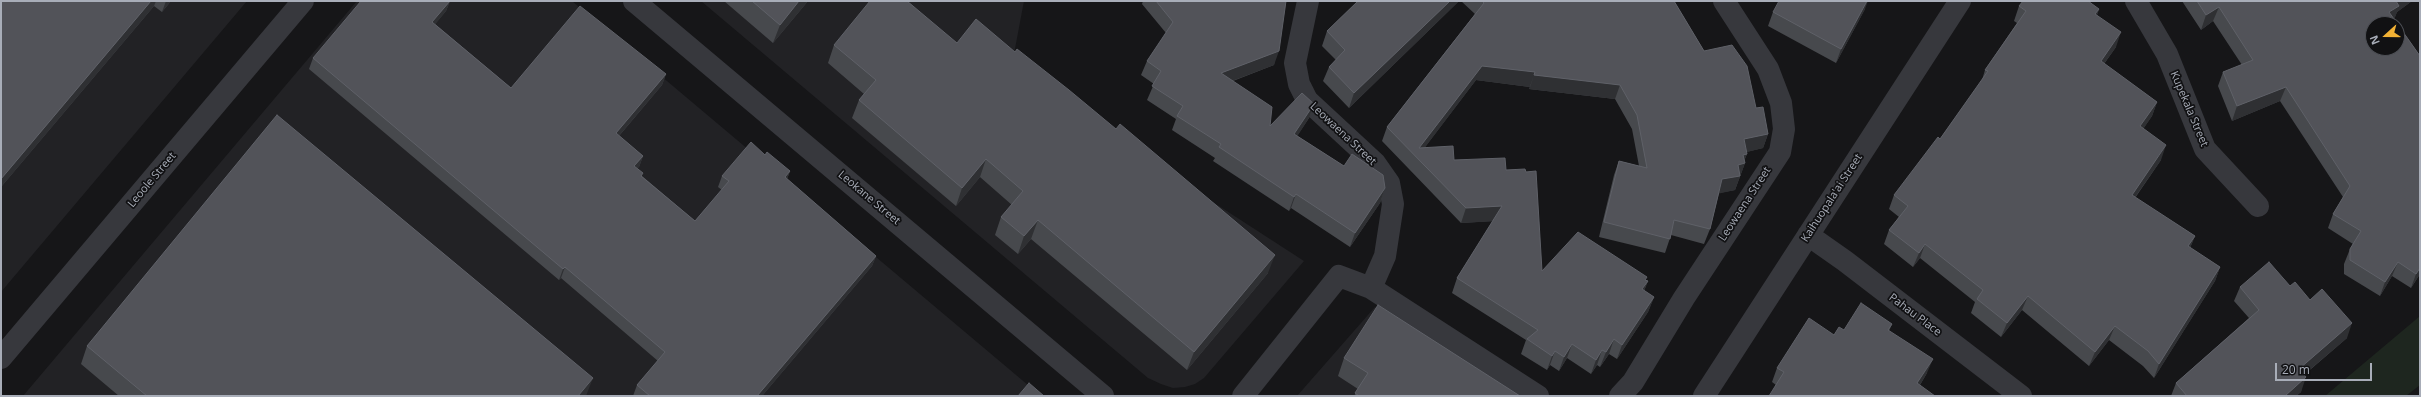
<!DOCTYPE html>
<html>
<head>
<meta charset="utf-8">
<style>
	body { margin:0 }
	#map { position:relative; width:2421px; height:397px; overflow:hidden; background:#161618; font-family:"Open Sans",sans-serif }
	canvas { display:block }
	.frame { position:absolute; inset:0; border:2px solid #a8adb8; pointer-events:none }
	.north { position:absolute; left:2365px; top:16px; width:40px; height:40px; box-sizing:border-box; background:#111113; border:1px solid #4d4f55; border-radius:50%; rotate:249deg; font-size:11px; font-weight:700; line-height:16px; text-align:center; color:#a8adb8 }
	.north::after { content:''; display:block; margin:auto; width:14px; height:18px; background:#f2b134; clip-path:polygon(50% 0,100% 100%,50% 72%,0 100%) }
	.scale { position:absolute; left:2275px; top:363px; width:97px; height:18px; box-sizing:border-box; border:2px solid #a8adb8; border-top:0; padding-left:5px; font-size:12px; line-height:14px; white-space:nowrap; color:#a8adb8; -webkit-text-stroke:3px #111113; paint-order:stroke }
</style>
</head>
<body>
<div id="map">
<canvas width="2421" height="397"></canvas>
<div class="frame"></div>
<div class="north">N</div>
<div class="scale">20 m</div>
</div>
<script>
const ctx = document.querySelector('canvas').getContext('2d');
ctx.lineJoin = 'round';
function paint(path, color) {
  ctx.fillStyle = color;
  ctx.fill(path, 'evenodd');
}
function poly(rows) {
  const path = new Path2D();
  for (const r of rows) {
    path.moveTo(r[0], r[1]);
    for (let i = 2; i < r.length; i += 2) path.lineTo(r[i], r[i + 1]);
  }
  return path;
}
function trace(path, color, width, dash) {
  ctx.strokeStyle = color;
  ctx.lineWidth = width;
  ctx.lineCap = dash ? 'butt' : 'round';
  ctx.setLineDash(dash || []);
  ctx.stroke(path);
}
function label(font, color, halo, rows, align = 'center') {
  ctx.font = font + ' "Open Sans",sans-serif';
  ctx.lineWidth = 3.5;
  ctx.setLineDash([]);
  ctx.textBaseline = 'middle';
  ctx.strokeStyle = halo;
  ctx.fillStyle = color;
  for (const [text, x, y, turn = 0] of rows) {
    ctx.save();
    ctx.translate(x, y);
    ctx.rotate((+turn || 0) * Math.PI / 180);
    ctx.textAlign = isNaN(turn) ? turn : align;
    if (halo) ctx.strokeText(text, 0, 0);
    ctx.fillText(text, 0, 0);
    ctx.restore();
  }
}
paint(poly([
	[1,1,247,1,1,292],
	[357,1,572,1,1041,396,23,396],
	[701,1,1024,1,1014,54,1134,151,1304,261,1204,378,1195,384,1185,387,1173,388,1161,384,1148,378],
	[1375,307,1513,396,1297,396]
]), '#222225');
paint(poly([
	[2420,316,2420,385,2406,396,2325,396]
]), '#1e261f');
trace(poly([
	[634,1,1103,396],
	[1308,1,1295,63,1299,84,1307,100,1375,163,1389,183,1393,204,1385,256,1371,288],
	[2136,1,2167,54,2205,149,2258,206],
	[1808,235,1845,261,2021,396],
	[1,358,303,1],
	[1243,396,1339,276,1371,288,1538,396],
	[1620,396,1633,382,1684,298,1780,152,1784,129,1781,103,1768,69,1724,1],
	[1704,396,1960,1]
]), '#37383d', 22);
paint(poly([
	[1,1,171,1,162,12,154,6,1,187],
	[450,1,446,11,435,24,511,88,666,74,662,85,619,136,643,156,639,167,637,168,642,176,695,221,722,190,718,187,722,176,765,155,790,171,787,179,876,256,872,266,762,396,633,396,637,385,658,361,561,278,559,280,309,69,313,58],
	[724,1,808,1,773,43],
	[1143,1,1286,1,1274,65,1233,81,1270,126,1314,104,1309,118,1297,136,1344,166,1385,188,1380,203,1350,247,1291,208,1289,211,1213,161,1215,158,1172,130,1176,119,1147,100,1154,84,1141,75,1147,61,1166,33,1142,4],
	[1358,1,1459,1,1349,108,1323,81,1329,67,1336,60,1322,46,1327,31],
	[1461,1,1674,1,1704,51,1756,108,1768,134,1763,148,1746,152,1747,154,1744,161,1745,163,1735,190,1719,193,1710,229,1704,244,1671,235,1665,253,1599,237,1614,175,1619,161,1639,166,1632,129,1615,99,1529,89,1530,87,1476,80,1425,147,1454,160,1506,170,1542,271,1646,280,1648,281,1644,291,1654,297,1648,312,1617,359,1609,354,1600,367,1597,365,1591,374,1567,358,1559,371,1550,365,1547,370,1521,354,1526,340,1452,293,1457,278,1493,221,1461,223,1382,141,1387,127,1475,14],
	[2182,1,2412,1,2397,12,2394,19,2420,56,2420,274,2411,288,2392,276,2380,296,2344,274,2344,264,2350,249,2353,244,2328,228,2333,214,2343,197,2280,101,2232,121,2218,86,2223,72,2242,65,2213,21,2201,30],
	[2019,6,2099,9,2097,15,2116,47,2104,64,2157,102,2152,116,2143,129,2161,160,2135,198,2195,236,2190,248,2220,267,2215,281,2154,378,2143,366,2109,340,2089,366,2022,310,2001,337,1971,313,1975,302,1920,258,1913,267,1884,244,1889,230,1899,217,1889,209,1894,195,1940,139,1982,80,1985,70,2017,23,2014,21],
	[1865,9,1836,63,1768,26,1773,12],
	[957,43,1268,273,1187,370,1031,239,1018,254,995,235,1001,217,1012,205,980,177,956,206,852,118,859,100,864,94,828,63,834,45],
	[2290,286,2310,300,2347,338,2304,375,2301,392,2296,396,2171,396,2176,383,2249,318,2234,301,2240,287],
	[1892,324,1889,331,1927,373,1920,385,1776,385,1772,382,1777,368,1834,335,1844,330],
	[87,346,586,396,119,396,81,364],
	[1344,358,1520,396,1354,396,1358,389,1338,376]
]), '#47494d');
paint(poly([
	[151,1,156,1,154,6,1,187,1,179],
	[166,1,171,1,162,12],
	[450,1,446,11,428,33,432,22],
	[799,1,808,1,773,43,780,25],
	[1450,1,1459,1,1349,108,1354,93],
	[1867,1,1868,1,1865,9,1836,63,1841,49],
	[2397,1,2412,1,2397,12,2394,20,2389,12],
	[2219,7,2213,21,2201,30,2206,15],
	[2099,9,2094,23,2095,14],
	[2121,32,2116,47,2095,76,2101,61],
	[1279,51,1274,65,1216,87,1221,73],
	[1482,66,1535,72,1530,87,1476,80,1417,158,1419,148],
	[666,74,662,85,612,144,616,133],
	[1534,75,1620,85,1615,99,1529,89],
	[2286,87,2280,101,2232,121,2237,106],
	[2157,102,2152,116,2135,141,2140,126],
	[1314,104,1309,118,1289,149,1294,134],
	[1768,134,1763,148,1739,154,1744,139],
	[2166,145,2161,160,2126,210,2132,195],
	[1747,154,1743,163,1745,163,1735,190,1717,194,1722,179,1738,165,1743,155],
	[643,156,639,167,630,177,634,166],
	[986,159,980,177,956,206,962,188],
	[790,171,786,182,785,177],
	[1385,188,1380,203,1350,247,1355,233],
	[1296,194,1291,208,1289,211,1294,197],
	[1502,206,1497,221,1461,223,1466,208],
	[1038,220,1031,239,1018,254,1024,236],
	[2195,236,2189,250,2188,246],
	[1925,244,1920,258,1913,267,1919,253],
	[1275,255,1268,273,1187,370,1194,352],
	[876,256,872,266,762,396,757,396],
	[2398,262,2392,276,2380,296,2385,282],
	[565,267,561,278,559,280,563,269],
	[2220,267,2215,281,2154,378,2159,364],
	[2420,268,2420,274,2411,288,2416,274],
	[1647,277,1642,288,1648,281,1642,295,1641,292,1645,280],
	[2028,296,2022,310,2001,337,2007,323],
	[1654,297,1648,312,1617,359,1622,345],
	[2352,323,2347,338,2294,383,2299,369],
	[2115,326,2109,340,2089,366,2095,352],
	[1614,339,1609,354,1600,367,1606,352],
	[1572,344,1567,358,1559,371,1564,357],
	[1602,350,1597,365,1591,374,1596,360],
	[1555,351,1550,365,1547,370,1552,356],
	[1933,359,1927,373,1913,396,1917,383],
	[2306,377,2301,392,2296,396,2285,396],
	[593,378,586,396,578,396]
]), '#2f3033');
const building = poly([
	[1,1,151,1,1,179,1,1],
	[361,1,450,1,432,22,511,88,580,6,666,74,616,133,643,156,634,166,643,173,641,176,695,221,729,181,722,176,751,142,765,155,767,152,790,171,785,177,876,256,757,396,650,396,637,385,665,352,565,267,563,269,313,58,361,1],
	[752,1,799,1,780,25,752,1],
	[870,1,907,1,957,43,976,19,1015,52,1017,49,1069,90,1116,129,1120,124,1275,255,1194,352,1038,220,1024,236,1001,217,1023,191,986,159,962,188,859,100,876,80,834,45,870,1],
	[1156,1,1286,1,1279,51,1221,73,1272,107,1270,126,1302,93,1314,104,1294,134,1344,166,1352,154,1383,175,1385,188,1355,233,1296,194,1294,197,1219,147,1221,144,1177,116,1183,106,1152,86,1161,71,1147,61,1173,22,1156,1],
	[1358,1,1450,1,1354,93,1329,67,1345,50,1327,31,1358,1],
	[1482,1,1674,1,1704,51,1732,45,1747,66,1756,108,1763,107,1768,134,1744,139,1747,154,1743,155,1745,163,1738,165,1740,176,1722,179,1710,229,1674,220,1670,239,1604,222,1619,161,1647,168,1637,115,1620,85,1534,75,1535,72,1482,66,1419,148,1453,146,1454,160,1505,158,1506,170,1525,169,1526,172,1536,171,1542,271,1578,232,1647,277,1645,280,1648,281,1642,289,1654,297,1622,345,1614,339,1606,352,1602,350,1596,360,1572,344,1564,357,1555,351,1552,356,1527,339,1538,330,1457,278,1502,206,1466,208,1387,127,1484,3,1482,1],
	[1779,1,1867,1,1841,49,1773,12,1779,1],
	[2023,1,2088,1,2099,9,2095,14,2121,32,2101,61,2157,102,2140,126,2166,145,2132,195,2195,236,2188,246,2220,267,2159,364,2148,351,2115,326,2095,352,2028,296,2007,323,1977,299,1983,290,1925,244,1919,253,1889,230,1908,206,1894,195,1938,137,1940,139,1988,71,1985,70,2026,11,2019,6,2023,1],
	[2197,1,2397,1,2396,1,2399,6,2389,12,2420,56,2420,268,2416,274,2398,262,2385,282,2350,260,2350,249,2361,231,2333,214,2350,186,2286,87,2237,106,2223,72,2253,60,2219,7,2206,15,2197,1],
	[2373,24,2397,24,2397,48,2373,48,2373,24],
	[277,115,593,378,578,396,147,396,87,346,277,115],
	[2269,262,2290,286,2295,282,2310,300,2322,289,2352,323,2299,369,2306,377,2285,396,2187,396,2176,383,2259,310,2240,287,2269,262],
	[1861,303,1892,324,1888,330,1933,359,1917,383,1935,396,1769,396,1784,372,1777,368,1809,318,1834,335,1839,327,1844,330,1861,303],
	[1378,305,1520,396,1359,396,1355,393,1368,373,1344,358,1378,305],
	[1029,383,1044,396,1018,396,1029,383]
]);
paint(building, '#525359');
trace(building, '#5f6168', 1);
label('11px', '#a8adb8', '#111113', [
	["Kupekala Street",2189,109,67],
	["Leowaena Street",1343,134,43],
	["Leoole Street",152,180,-50],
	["Leokane Street",869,198,40],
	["Kaihuopala'ai Street",1832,198,-57],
	["Leowaena Street",1745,204,-57],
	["Pahau Place",1915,315,37]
]);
</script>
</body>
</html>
